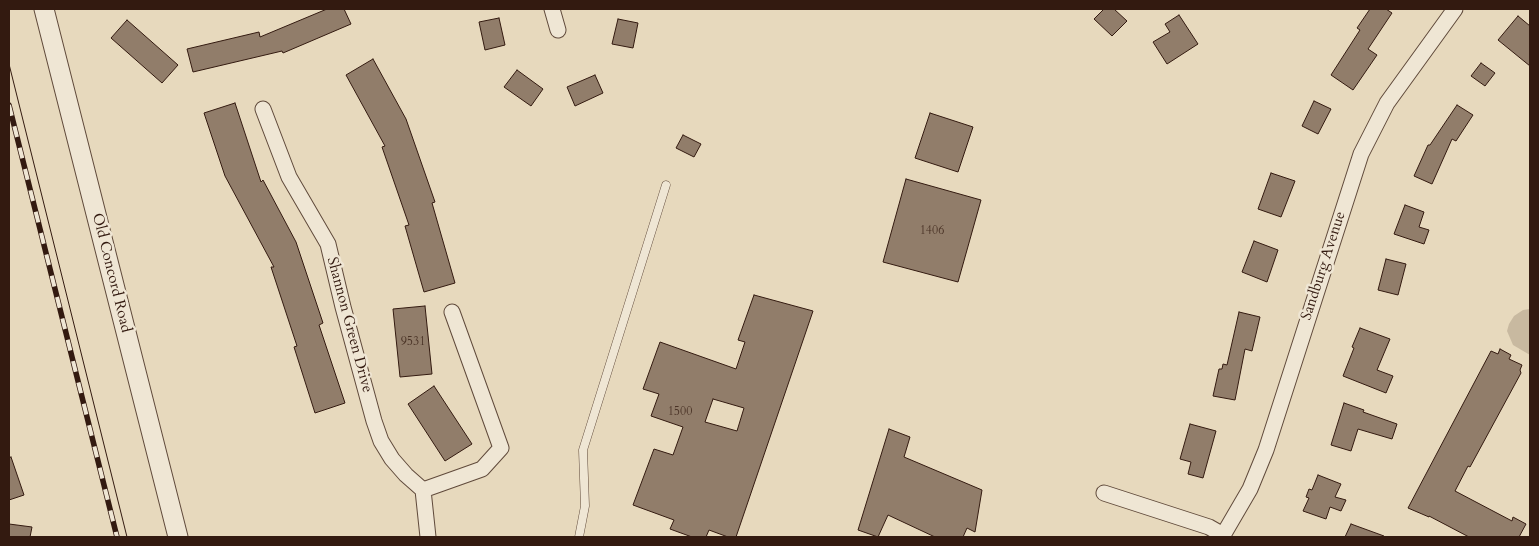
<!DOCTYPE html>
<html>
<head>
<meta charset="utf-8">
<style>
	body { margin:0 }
	#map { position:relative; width:1539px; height:546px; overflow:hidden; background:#e7d9bd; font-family:Cardo,serif }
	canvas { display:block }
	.frame { position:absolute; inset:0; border:10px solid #331a10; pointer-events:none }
</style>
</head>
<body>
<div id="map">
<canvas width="1539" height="546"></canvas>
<div class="frame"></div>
</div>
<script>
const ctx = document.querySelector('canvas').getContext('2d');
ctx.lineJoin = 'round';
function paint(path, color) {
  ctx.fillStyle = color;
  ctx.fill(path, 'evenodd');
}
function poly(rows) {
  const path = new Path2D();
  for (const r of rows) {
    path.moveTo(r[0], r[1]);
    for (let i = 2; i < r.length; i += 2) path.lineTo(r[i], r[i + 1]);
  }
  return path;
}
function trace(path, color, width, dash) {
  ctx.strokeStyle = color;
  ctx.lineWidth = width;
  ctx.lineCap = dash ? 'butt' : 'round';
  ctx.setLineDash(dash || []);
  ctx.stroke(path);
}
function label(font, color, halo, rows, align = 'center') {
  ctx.font = font + ' Cardo,serif';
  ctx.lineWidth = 5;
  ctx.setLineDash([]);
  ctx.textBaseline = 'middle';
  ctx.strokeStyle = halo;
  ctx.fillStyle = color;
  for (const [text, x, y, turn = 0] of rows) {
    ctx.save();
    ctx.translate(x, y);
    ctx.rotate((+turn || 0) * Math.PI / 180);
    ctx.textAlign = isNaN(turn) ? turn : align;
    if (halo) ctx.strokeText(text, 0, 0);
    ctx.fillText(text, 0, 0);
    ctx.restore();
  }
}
paint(poly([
	[1530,309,1530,355,1513,345,1507,331,1509,324,1514,316,1523,310]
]), '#c8b9a0');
const building = poly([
	[327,9,344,9,351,24,283,53,282,51,193,72,187,49,259,32,260,37,327,9],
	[1104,9,1114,9,1127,21,1112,36,1094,19,1104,9],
	[1370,9,1386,9,1392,13,1368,49,1377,55,1353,90,1331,75,1360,30,1357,28,1370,9],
	[1179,15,1198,44,1167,64,1153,42,1170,32,1165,24,1179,15],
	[1518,16,1530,26,1530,66,1498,40,1518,16],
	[499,18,505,45,485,50,479,22,499,18],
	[618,19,638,23,633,48,612,44,618,19],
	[127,20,178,65,162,83,111,38,127,20],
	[373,59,406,119,435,202,432,203,455,283,424,292,405,226,409,225,382,147,385,146,346,75,373,59],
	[1481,63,1495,73,1485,86,1471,76,1481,63],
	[517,70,543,89,531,106,504,87,517,70],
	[595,75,603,93,575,106,567,87,595,75],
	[1314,101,1331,109,1318,134,1302,126,1314,101],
	[235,103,261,182,263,180,296,242,323,323,319,325,345,403,315,413,294,347,297,346,271,267,274,267,225,176,204,113,235,103],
	[1457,105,1473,115,1456,141,1452,139,1432,184,1414,176,1428,145,1430,145,1457,105],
	[930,113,973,127,958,172,915,158,930,113],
	[683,135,701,144,694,157,676,148,683,135],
	[1271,173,1295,181,1281,217,1258,209,1271,173],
	[906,179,981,200,958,282,883,262,906,179],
	[1405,205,1424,212,1419,227,1429,230,1424,244,1394,234,1405,205],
	[1254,241,1278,250,1267,282,1242,272,1254,241],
	[1386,259,1406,264,1398,295,1378,290,1386,259],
	[754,295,813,311,736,537,728,537,709,530,706,537,692,537,670,529,674,520,633,505,654,449,673,455,683,427,651,416,659,394,643,389,660,342,736,369,745,342,738,340,754,295],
	[713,399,744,408,737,431,705,422,713,399],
	[425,306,432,374,400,377,393,309,425,306],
	[1239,312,1260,317,1252,351,1245,349,1235,400,1213,396,1219,369,1222,369,1223,364,1227,365,1239,312],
	[1360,328,1390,339,1377,370,1393,376,1386,393,1343,376,1354,348,1352,347,1360,328],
	[1500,349,1511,355,1509,359,1522,365,1520,370,1521,373,1470,467,1468,466,1455,491,1512,521,1513,517,1526,524,1519,537,1469,537,1429,516,1429,517,1408,508,1491,351,1498,354,1500,349],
	[434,386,472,444,445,461,408,404,434,386],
	[1344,403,1364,410,1363,412,1397,424,1392,439,1358,429,1351,451,1331,445,1344,403],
	[1190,424,1216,431,1203,478,1188,474,1191,462,1180,459,1190,424],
	[889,429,910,437,904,457,982,490,975,532,967,528,963,537,935,537,888,515,878,537,858,530,889,429],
	[11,457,24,495,9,500,9,458,11,457],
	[1318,475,1341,484,1335,497,1346,500,1341,511,1330,507,1326,519,1303,511,1309,498,1306,497,1309,489,1312,490,1318,475],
	[9,524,32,527,30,537,9,537,9,524],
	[1351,524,1384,536,1384,537,1345,537,1351,524]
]);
paint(building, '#917d6a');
trace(building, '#331a10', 1);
const service = poly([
	[579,537,585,506,583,450,666,185]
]);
const minor = poly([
	[552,9,558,30],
	[263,109,289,177,328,244,343,307,374,421,381,441,392,459,406,475,423,490,428,537],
	[423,490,482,469,501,448,452,312],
	[1104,493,1209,527,1223,535],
	[1222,537,1250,489,1266,450,1361,154,1387,103,1455,9]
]);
const tertiary = poly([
	[44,9,178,537]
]);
trace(service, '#604a3b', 9);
trace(minor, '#604a3b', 17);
trace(tertiary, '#604a3b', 21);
trace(service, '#efe6d4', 8);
trace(minor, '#efe6d4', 15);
trace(tertiary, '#efe6d4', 19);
trace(poly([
	[9,64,127,537]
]), '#331a10', 1);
const rail = poly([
	[9,105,117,537]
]);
trace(rail, '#331a10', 5.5);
trace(rail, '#efe6d4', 4, [11]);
label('12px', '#4a3326', null, [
	["1406",932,231],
	["9531",413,342],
	["1500",680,412]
]);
label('15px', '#331a10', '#efe6d4', [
	["Sandburg Avenue",1324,266,-72],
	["Old Concord Road",111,273,76],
	["Shannon Green Drive",349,325,75]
]);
</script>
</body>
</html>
